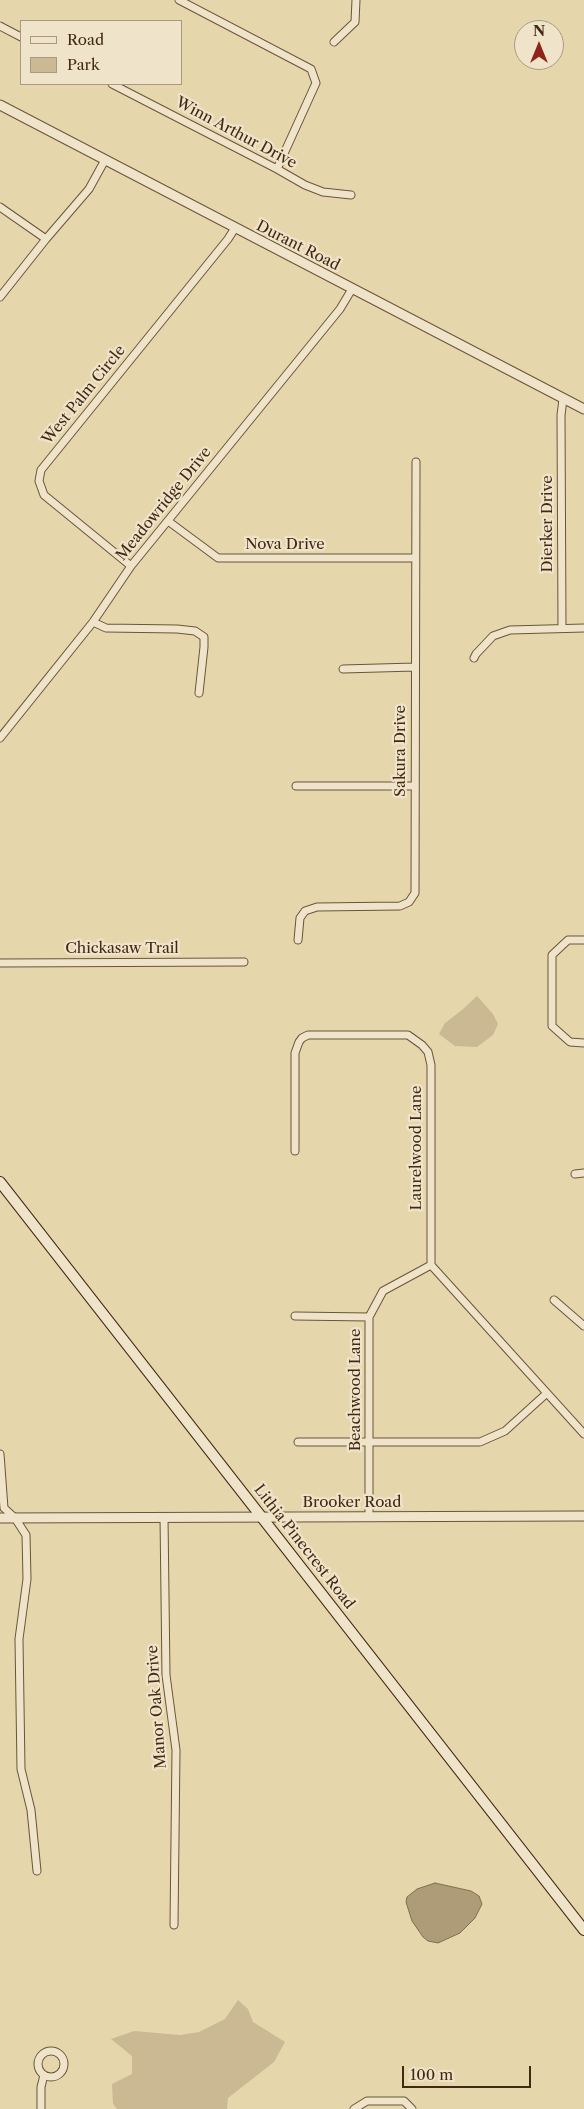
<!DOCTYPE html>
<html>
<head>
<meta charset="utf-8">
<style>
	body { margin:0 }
	#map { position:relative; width:584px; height:2109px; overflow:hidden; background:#e6d6ac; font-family:"Libre Caslon Text",serif }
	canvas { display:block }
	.legend { position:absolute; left:20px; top:20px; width:162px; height:65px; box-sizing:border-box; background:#efe4c9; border:1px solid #aa9980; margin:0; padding:6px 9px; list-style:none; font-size:15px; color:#422913 }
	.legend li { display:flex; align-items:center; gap:10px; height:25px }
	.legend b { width:25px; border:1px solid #aa9980 }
	.north { position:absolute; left:514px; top:20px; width:50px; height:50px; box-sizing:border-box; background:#efe4c9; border:1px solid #aa9980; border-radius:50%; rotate:0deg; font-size:14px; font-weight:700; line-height:20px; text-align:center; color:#422913 }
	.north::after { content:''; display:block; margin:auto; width:18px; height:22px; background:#8f2418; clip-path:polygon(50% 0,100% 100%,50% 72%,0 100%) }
	.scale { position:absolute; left:402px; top:2066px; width:129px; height:22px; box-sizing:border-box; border:2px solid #422913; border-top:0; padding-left:6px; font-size:15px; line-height:18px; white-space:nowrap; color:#422913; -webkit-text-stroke:4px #efe4c9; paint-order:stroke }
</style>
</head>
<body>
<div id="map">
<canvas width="584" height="2109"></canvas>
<ul class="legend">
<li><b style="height:6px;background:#efe4c9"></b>Road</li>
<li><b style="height:14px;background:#cab992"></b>Park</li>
</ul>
<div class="north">N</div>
<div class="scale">100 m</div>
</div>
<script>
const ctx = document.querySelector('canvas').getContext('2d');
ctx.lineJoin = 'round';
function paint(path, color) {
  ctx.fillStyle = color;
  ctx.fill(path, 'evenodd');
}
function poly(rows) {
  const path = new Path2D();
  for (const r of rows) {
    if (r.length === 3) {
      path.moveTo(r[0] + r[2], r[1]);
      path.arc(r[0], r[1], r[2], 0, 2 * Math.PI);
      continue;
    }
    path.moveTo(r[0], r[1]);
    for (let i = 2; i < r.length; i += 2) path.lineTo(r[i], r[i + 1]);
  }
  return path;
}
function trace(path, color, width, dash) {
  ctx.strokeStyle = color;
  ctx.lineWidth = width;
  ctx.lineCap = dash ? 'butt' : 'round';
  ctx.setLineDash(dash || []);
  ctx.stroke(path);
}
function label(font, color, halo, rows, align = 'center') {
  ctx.font = font + ' "Libre Caslon Text",serif';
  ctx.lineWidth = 4.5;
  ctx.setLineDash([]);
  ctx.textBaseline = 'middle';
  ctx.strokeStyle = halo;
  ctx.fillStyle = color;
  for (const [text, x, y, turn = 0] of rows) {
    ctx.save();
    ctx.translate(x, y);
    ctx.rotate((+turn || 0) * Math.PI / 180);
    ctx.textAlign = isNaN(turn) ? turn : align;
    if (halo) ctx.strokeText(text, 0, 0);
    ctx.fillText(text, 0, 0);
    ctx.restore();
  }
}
paint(poly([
	[477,996,493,1014,498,1024,493,1035,477,1047,455,1046,439,1034,445,1023,462,1010],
	[238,2000,248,2009,253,2022,285,2042,274,2062,228,2098,227,2109,117,2109,113,2104,112,2084,132,2074,132,2056,111,2039,134,2031,180,2035,199,2032,225,2019]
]), '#cab992');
const water = poly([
	[435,1883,471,1891,479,1896,482,1904,475,1918,460,1933,438,1943,428,1941,423,1937,412,1921,406,1902,407,1897,417,1889,435,1883]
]);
paint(water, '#ae9b78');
trace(water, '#836d50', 1);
const minor = poly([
	[179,0,311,69,316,83,277,169],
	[0,26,21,37],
	[334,42,355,22,356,0],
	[112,84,277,169,305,185,323,192,351,195],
	[0,207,46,239,0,297],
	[46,239,89,189,105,160],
	[168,521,218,558,415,558],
	[131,566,44,495,39,481,41,470,228,239,235,228],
	[93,622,106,628,177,629,195,631,204,637,204,647,199,693],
	[562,628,561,415,563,399],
	[474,658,476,654,493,636,510,630,584,628],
	[343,669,415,667],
	[0,738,93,622,131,566,340,309,352,289],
	[296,786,415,786],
	[298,940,300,918,305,911,317,907,400,906,409,902,415,893,416,462],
	[584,940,568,940,552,955,552,1026,570,1042,584,1043],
	[0,963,244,962],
	[295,1151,295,1053,299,1042,302,1038,308,1035,408,1035,422,1045,428,1052,431,1065,431,1265,584,1434],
	[575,1174,584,1173],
	[554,1300,584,1326],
	[295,1316,369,1317],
	[298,1442,480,1442,505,1431,547,1393],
	[0,1454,4,1508,15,1518,26,1535,27,1579,19,1639,21,1769,31,1810,37,1871],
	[164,1517,166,1675,176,1750,174,1925],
	[369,1517,369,1317,383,1291,431,1265],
	[51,2064,13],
	[41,2109,41,2087,44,2075],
	[354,2109,367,2101,404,2101,412,2109]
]);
const tertiary = poly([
	[0,105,584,409],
	[0,1518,584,1516]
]);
const secondary = poly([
	[0,1182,584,1930]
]);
trace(minor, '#6b5439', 9);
trace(tertiary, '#6b5439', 11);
trace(secondary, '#422913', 12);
trace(minor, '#efe4c9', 7);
trace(tertiary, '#efe4c9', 9);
trace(secondary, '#efe4c9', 10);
label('15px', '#422913', '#efe4c9', [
	["Winn Arthur Drive",236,133,28],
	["Durant Road",298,246,27],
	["West Palm Circle",84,395,-51],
	["Meadowridge Drive",164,504,-51],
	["Dierker Drive",548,524,-90],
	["Nova Drive",285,545],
	["Sakura Drive",401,751,-90],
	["Chickasaw Trail",122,949],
	["Laurelwood Lane",417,1148,-90],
	["Beachwood Lane",356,1390,-90],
	["Brooker Road",352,1503],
	["Lithia Pinecrest Road",304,1547,52],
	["Manor Oak Drive",157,1707,-94]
]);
</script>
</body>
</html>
